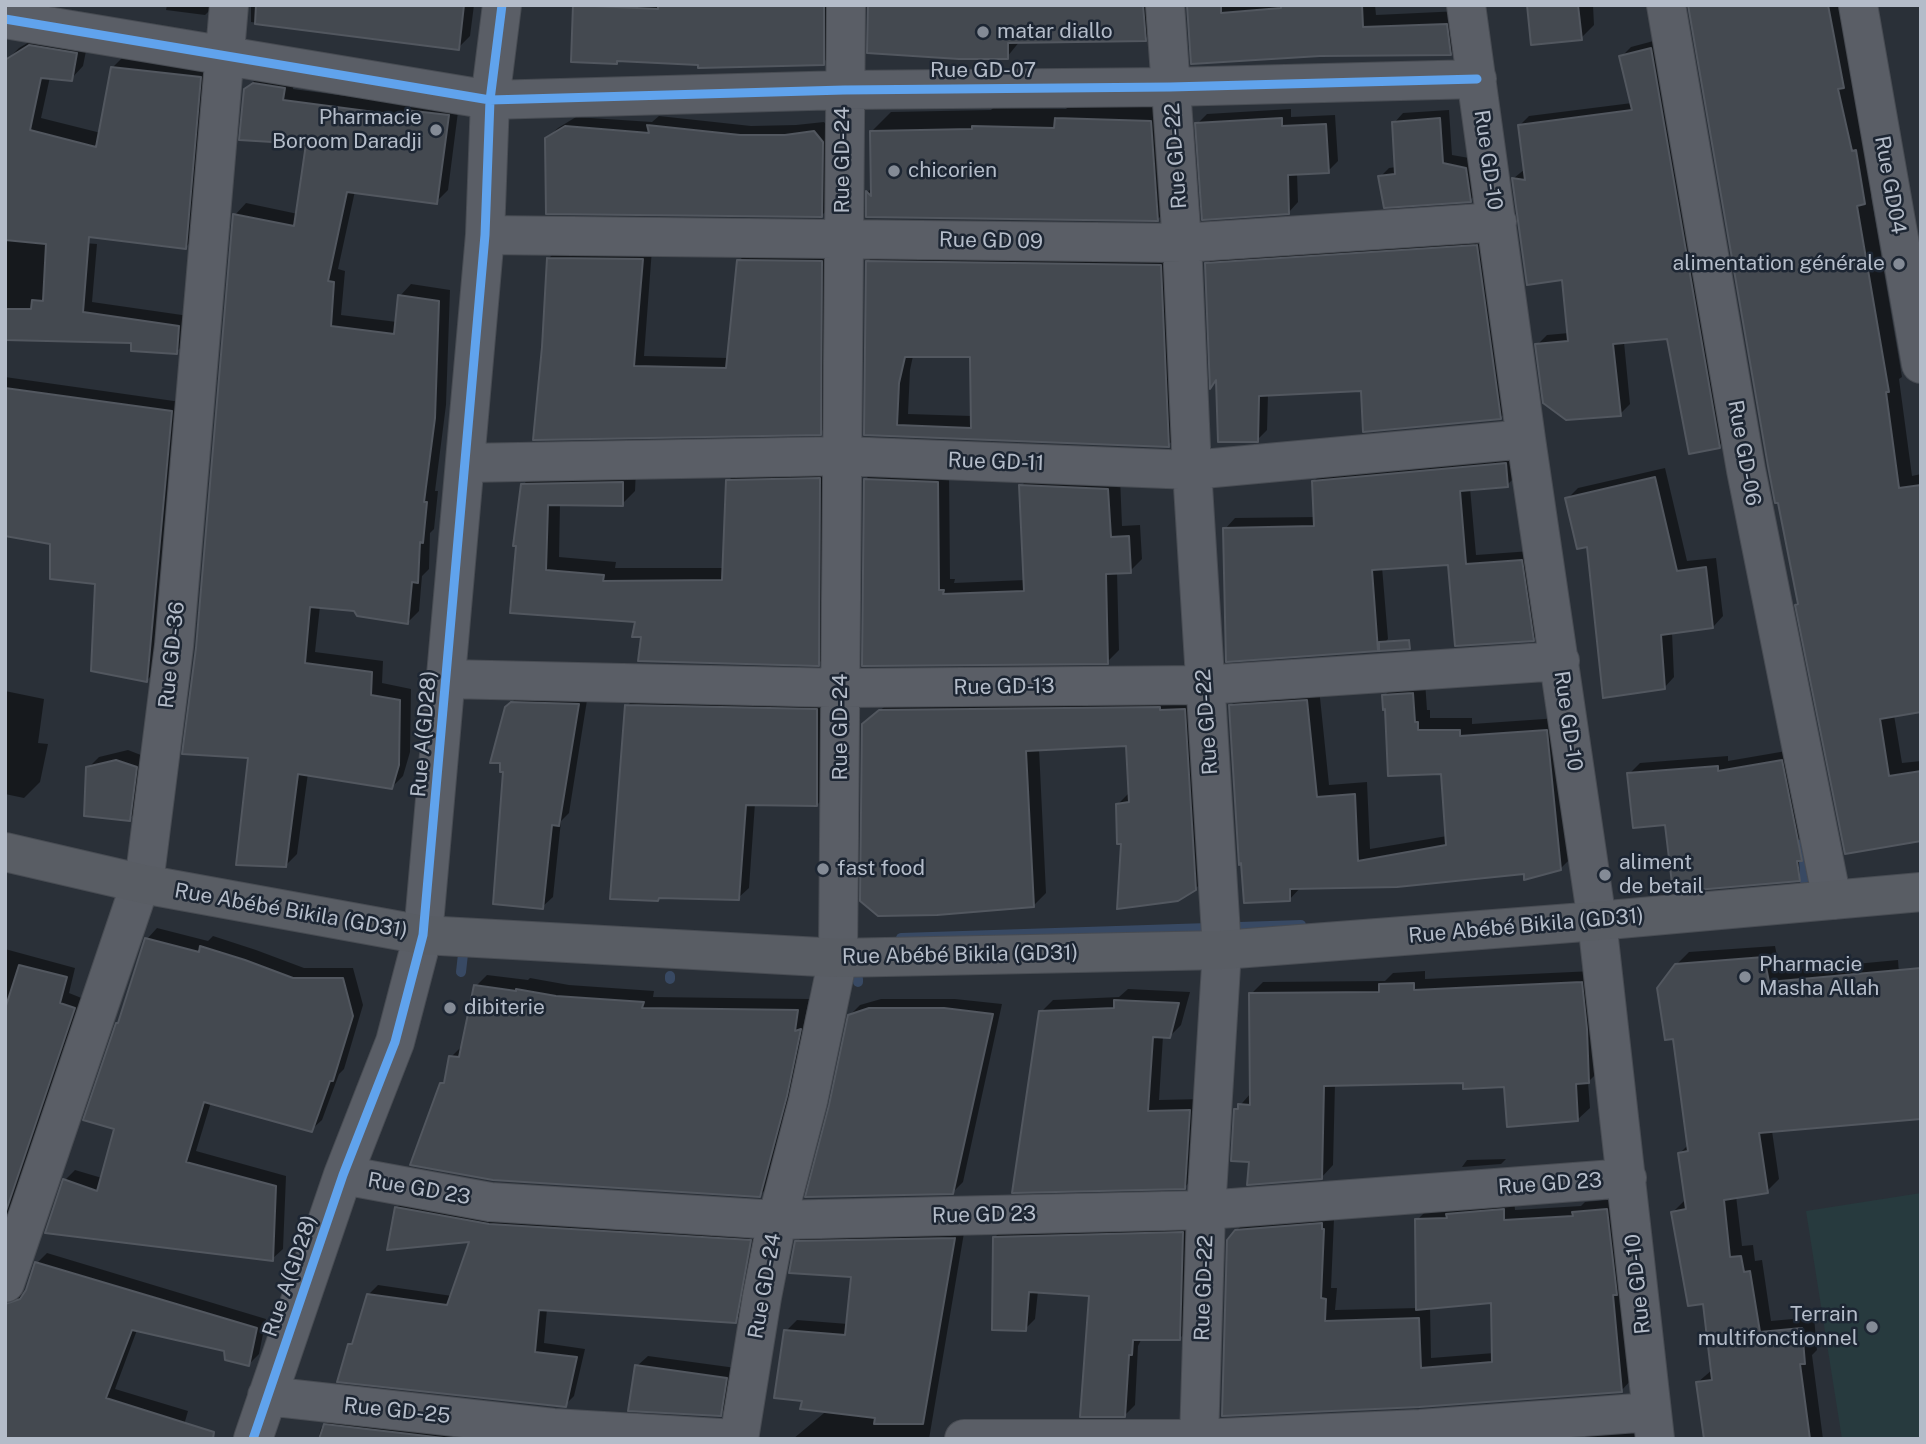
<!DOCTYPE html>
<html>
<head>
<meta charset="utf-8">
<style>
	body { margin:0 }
	#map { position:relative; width:1926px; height:1444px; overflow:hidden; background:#2a3038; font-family:"Public Sans",sans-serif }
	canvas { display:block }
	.frame { position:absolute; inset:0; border:7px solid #b4bcc9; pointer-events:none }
</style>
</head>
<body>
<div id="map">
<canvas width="1926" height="1444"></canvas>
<div class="frame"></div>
</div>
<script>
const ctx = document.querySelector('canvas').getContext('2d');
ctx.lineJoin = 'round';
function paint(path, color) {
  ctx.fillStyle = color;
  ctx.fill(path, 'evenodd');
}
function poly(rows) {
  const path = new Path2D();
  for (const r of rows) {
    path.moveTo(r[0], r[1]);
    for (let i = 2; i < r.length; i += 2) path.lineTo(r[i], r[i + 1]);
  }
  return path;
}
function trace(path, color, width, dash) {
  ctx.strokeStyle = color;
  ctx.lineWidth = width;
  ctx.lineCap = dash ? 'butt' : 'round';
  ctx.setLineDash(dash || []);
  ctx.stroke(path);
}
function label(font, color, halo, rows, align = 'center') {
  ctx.font = font + ' "Public Sans",sans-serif';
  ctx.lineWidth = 5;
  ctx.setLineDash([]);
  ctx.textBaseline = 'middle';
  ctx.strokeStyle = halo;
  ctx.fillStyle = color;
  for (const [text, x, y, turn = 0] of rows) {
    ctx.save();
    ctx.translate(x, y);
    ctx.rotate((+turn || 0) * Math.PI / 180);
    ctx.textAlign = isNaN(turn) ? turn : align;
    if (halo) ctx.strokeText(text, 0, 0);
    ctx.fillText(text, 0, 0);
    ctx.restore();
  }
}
paint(poly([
	[1921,1193,1921,1439,1842,1439,1806,1211]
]), '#273a3e');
paint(poly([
	[167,5,215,5,205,15,166,10],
	[251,5,474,5,470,36,458,48,251,22],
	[575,5,837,5,836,49,823,63,699,63,619,60,616,62],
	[870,5,1157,5,1158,26,1145,39,1020,41,1007,57],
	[1189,5,1375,5,1376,15,1460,11,1464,40,1450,54,1320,55],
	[1529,5,1593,5,1594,25,1581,38],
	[1690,5,1843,5,1878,189,1871,196,1902,377,1899,379,1912,476,1921,474,1921,710,1894,715,1902,763,1921,761,1921,842,1799,603],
	[43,34,88,41,83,66,71,79,50,77,41,118,101,133,113,67,125,55,212,65,198,234,186,247,5,203,6,61,19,48],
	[1661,39,1729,436,1719,446,1669,337,1624,342,1630,404,1620,414,1537,345,1547,335,1569,333,1564,278,1528,283,1514,178,1525,169,1519,126,1529,116,1632,103,1621,57,1631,47],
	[295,77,293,89,413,105,459,104,448,190,436,202,355,191,338,269,345,271,341,315,397,322,400,296,411,284,450,290,446,405,435,491,438,491,434,529,430,533,429,569,422,576,419,611,408,622,355,609,320,606,315,652,383,661,382,683,411,689,410,752,403,776,392,787,308,773,297,854,285,866,250,756,198,648,235,215,246,203,298,214,308,143,245,90,257,78],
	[1075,100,1170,103,1177,200,1158,219,868,216,868,192,872,187,872,131,891,112,991,110,993,108,1066,109],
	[1291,109,1291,117,1335,115,1338,161,1328,171,1297,173,1298,202,1289,212,1197,124,1207,114],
	[1449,110,1452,155,1475,159,1480,191,1470,200,1380,177,1389,168,1396,167,1394,123,1403,113],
	[659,116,751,126,796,125,824,122,832,131,832,205,822,215,547,138,558,128,576,117,652,122],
	[1487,236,1510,408,1500,418,1363,389,1268,394,1267,430,1257,440,1218,379,1212,385,1207,264,1217,254],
	[5,237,97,244,92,302,189,316,187,342,176,352,133,341,5,339],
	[559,248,652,249,644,356,729,358,739,261,749,250,832,251,830,422,820,433,544,347,549,258],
	[879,251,1172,254,1180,434,1168,445,866,433,867,262],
	[971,355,972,416,908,414,910,370,913,356],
	[5,377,181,402,157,670,147,680,97,583,52,542,5,535],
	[1516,454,1517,475,1507,485,1470,488,1476,555,1531,551,1543,629,1533,639,1450,564,1382,567,1388,639,1377,650,1225,529,1235,518,1316,517,1314,481,1324,471],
	[833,466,831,651,818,664,643,635,637,620,512,612,523,485,536,471,636,470,635,491,622,504,560,504,559,557,616,562,615,568,724,568,728,481,741,468],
	[877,468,949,471,950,579,955,579,954,583,1025,580,1021,486,1033,474,1120,477,1122,526,1140,525,1142,559,1130,571,1117,572,1119,650,1107,662,864,664,866,479],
	[1665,468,1687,561,1716,558,1723,616,1713,627,1672,632,1674,677,1664,688,1567,499,1578,488],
	[1425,681,1427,710,1430,710,1430,718,1472,718,1472,724,1559,718,1573,856,1560,869,1301,887,1289,900,1230,706,1243,693,1319,688,1329,785,1367,782,1370,849,1447,836,1442,773,1384,696,1397,683],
	[5,691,44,699,38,743,48,744,40,782,24,798,5,794],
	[588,694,569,813,561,821,553,897,542,907,505,770,506,708,517,697],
	[638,695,827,699,827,794,817,805,755,803,749,888,738,898,661,896,658,899,627,706],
	[1197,697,1208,876,1195,889,1123,842,1118,804,1130,792,1128,745,1039,749,1046,893,1033,906,864,725,894,698],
	[128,750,146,757,140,809,129,819,88,768,99,757],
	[1792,750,1810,869,1799,879,1666,823,1629,774,1640,763,1728,756,1728,761],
	[157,928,208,941,213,936,256,950,304,968,353,968,363,1005,344,1069,339,1074,322,1120,311,1130,211,1102,196,1151,286,1176,283,1249,272,1259,65,1180,75,1170,102,1178,116,1128,147,939],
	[1775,946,1780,971,1898,960,1900,987,1772,1131,1779,1179,1767,1191,1736,1196,1742,1246,1753,1245,1755,1261,1762,1260,1771,1321,1814,1317,1817,1350,1812,1355,1823,1439,1705,1439,1698,1382,1712,1370,1705,1302,1673,1212,1686,1199,1679,1154,1689,1144,1676,965,1689,952],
	[5,949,75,968,69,993,84,999,5,1230],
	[1425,971,1425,979,1593,971,1601,1069,1588,1082,1590,1108,1577,1120,1505,1085,1464,1081,1335,1084,1333,1165,1321,1178,1250,1160,1236,1110,1251,1093,1251,994,1263,982,1385,981,1393,973],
	[487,975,528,980,530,978,569,985,654,991,653,997,809,999,771,1184,760,1195,441,1084,447,1078,451,1057,463,1045,476,986],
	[1128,989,1190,992,1181,1025,1169,1037,1163,1036,1159,1100,1201,1099,1196,1175,1185,1187,1041,1012,1053,1000,1119,997],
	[881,999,955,999,1002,1004,963,1182,953,1192,850,1015,860,1005],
	[1506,1159,1501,1164,1462,1167,1467,1160],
	[406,1199,759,1232,744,1311,735,1321,547,1309,544,1343,585,1349,574,1396,565,1405,350,1345,356,1339,368,1295,378,1285,452,1296,471,1240,396,1208],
	[751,1231,754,1232,739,1313,736,1313],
	[1514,1199,1515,1210,1581,1206,1585,1202,1618,1199,1632,1379,1621,1391,1223,1414,1236,1231,1248,1219,1334,1219,1331,1288,1337,1288,1335,1310,1418,1308,1417,1220,1428,1209],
	[1493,1301,1494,1353,1431,1358,1430,1306],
	[1193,1223,1189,1329,1179,1339,1142,1338,1138,1346,1135,1405,1125,1415,1090,1294,1038,1291,1035,1319,1025,1329,994,1238,1004,1228],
	[965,1227,929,1439,793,1439,836,1403,786,1331,797,1320,848,1324,853,1276,797,1242,808,1231],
	[47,1253,266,1319,259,1354,249,1364,225,1350,137,1330,115,1389,188,1411,180,1439,5,1439,5,1292,9,1295,21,1295,26,1293,37,1263],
	[648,1356,736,1368,730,1404,720,1414,637,1366],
	[333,1416,557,1439,318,1439,321,1428],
	[1637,1426,1647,1439,1457,1439]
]), '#0007');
trace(poly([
	[1803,843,1806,897],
	[901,938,1301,925],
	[461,972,464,945],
	[670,979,670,976],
	[858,982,858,979]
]), '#384963', 10);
const building = poly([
	[256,5,464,5,459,50,255,24,256,5],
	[573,5,658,9,658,5,824,5,824,65,698,68,698,65,617,61,617,64,571,62,573,5],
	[868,5,1143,5,1146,41,1008,43,1008,59,959,59,867,53,868,5],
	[1187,5,1221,5,1221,13,1281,8,1281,5,1362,5,1363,27,1447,24,1451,55,1320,56,1191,64,1187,5],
	[1527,5,1578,5,1582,40,1531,45,1527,5],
	[1688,5,1828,5,1844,88,1838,89,1852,151,1856,150,1865,204,1857,206,1889,392,1886,392,1899,488,1921,485,1921,712,1880,719,1889,776,1921,771,1921,841,1845,854,1795,605,1798,604,1778,503,1775,503,1768,466,1688,5],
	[29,45,77,53,72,81,41,78,30,130,96,147,111,67,201,77,186,249,89,237,83,312,179,326,177,354,131,351,131,343,5,340,5,309,31,309,32,300,43,301,46,244,5,240,5,60,29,45],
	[1651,48,1720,448,1689,454,1667,339,1613,344,1621,416,1566,420,1543,403,1535,344,1568,341,1562,280,1527,285,1512,178,1525,180,1518,125,1632,110,1619,56,1651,48],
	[253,83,285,88,283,100,405,116,405,110,449,115,437,204,347,192,328,281,334,282,331,326,394,334,398,295,439,301,435,418,424,502,427,502,423,543,420,542,418,583,412,582,408,624,357,616,354,611,310,607,305,663,372,672,371,695,400,700,399,765,392,789,298,774,286,867,236,865,248,758,182,754,196,648,233,214,294,226,306,144,239,140,244,89,253,83],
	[1055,118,1151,121,1158,221,866,217,866,191,871,196,870,131,972,129,972,126,1054,128,1055,118],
	[1282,118,1282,126,1326,124,1329,173,1288,175,1289,214,1202,220,1195,123,1282,118],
	[1440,118,1443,163,1466,168,1471,202,1384,208,1378,176,1395,174,1392,122,1440,118],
	[647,125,740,135,785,135,814,131,823,142,822,217,546,214,545,138,565,126,649,133,647,125],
	[1477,245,1501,419,1363,432,1361,391,1259,396,1258,442,1218,442,1216,380,1210,389,1205,263,1477,245],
	[547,258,643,259,634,366,726,368,737,260,822,261,821,435,533,440,542,347,547,258],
	[866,261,1161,265,1169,447,864,435,866,261],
	[905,357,970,357,971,428,897,425,899,383,905,357],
	[5,388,172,411,147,682,91,671,95,584,50,579,50,544,5,536,5,388],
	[1506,463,1508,487,1460,491,1466,564,1522,560,1534,641,1455,646,1448,565,1372,570,1378,651,1226,662,1223,528,1314,526,1312,481,1506,463],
	[1655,477,1677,571,1706,567,1713,628,1661,635,1665,689,1603,698,1587,547,1577,549,1565,498,1655,477],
	[820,478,819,666,638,661,641,637,632,637,635,622,510,613,516,546,513,546,521,484,623,482,623,506,548,505,546,570,604,575,603,581,722,580,726,480,820,478],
	[864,479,938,482,939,590,944,590,943,594,1024,591,1019,485,1108,489,1111,537,1129,536,1131,573,1106,574,1108,664,862,666,864,479],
	[1409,640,1410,649,1379,651,1379,642,1409,640],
	[1413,693,1415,722,1418,722,1418,730,1460,730,1460,736,1547,730,1561,870,1524,880,1524,874,1397,887,1290,889,1290,901,1244,903,1241,863,1239,865,1229,705,1307,700,1317,797,1355,794,1358,861,1446,845,1441,774,1388,776,1385,709,1383,710,1382,695,1413,693],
	[511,702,579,704,559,826,552,825,543,909,493,904,503,772,500,772,500,763,490,763,505,707,511,702],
	[625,705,817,709,817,806,746,805,739,900,659,898,658,901,610,899,625,705],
	[1160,707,1160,710,1185,709,1196,890,1178,901,1117,909,1121,844,1117,844,1116,804,1129,802,1126,746,1026,751,1034,907,937,915,878,916,860,901,862,724,879,710,1160,707],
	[116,760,137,767,130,821,84,816,86,767,116,760],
	[1782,760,1802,861,1797,861,1800,881,1673,892,1665,825,1633,828,1627,773,1718,766,1718,771,1782,760],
	[145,938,199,952,200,946,245,960,293,978,343,978,353,1016,333,1081,330,1081,312,1132,204,1102,186,1162,276,1186,273,1261,45,1233,63,1179,97,1191,114,1129,83,1120,116,1023,118,1023,145,938],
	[1764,957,1769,982,1921,968,1921,1119,1759,1133,1768,1193,1724,1200,1730,1257,1741,1256,1744,1272,1750,1271,1760,1332,1802,1328,1805,1364,1800,1364,1810,1439,1704,1439,1696,1382,1712,1380,1703,1304,1688,1306,1671,1212,1686,1209,1678,1153,1688,1151,1673,1039,1665,1040,1657,988,1675,964,1764,957],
	[19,965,67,977,60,1003,75,1008,5,1214,5,1009,19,965],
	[1582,982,1587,1029,1589,1083,1576,1084,1578,1121,1507,1127,1504,1087,1463,1089,1463,1083,1324,1086,1322,1179,1247,1185,1249,1162,1231,1161,1234,1109,1238,1109,1238,1104,1250,1105,1249,993,1379,992,1379,984,1414,983,1414,990,1582,982],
	[474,985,516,991,516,989,556,996,644,1002,642,1008,798,1010,795,1031,801,1029,787,1096,760,1197,493,1180,410,1165,440,1083,444,1083,449,1056,459,1057,474,985],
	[1114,1000,1179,1003,1170,1038,1153,1037,1148,1111,1190,1110,1185,1189,1012,1193,1039,1011,1114,1008,1114,1000],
	[869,1008,944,1008,993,1014,953,1194,805,1197,829,1105,848,1015,869,1008],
	[395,1207,489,1224,751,1240,736,1323,539,1310,535,1352,577,1357,566,1407,337,1382,348,1344,352,1344,367,1294,447,1305,469,1242,387,1250,395,1207],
	[1504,1209,1504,1220,1573,1216,1572,1212,1607,1209,1617,1295,1613,1295,1622,1392,1419,1407,1222,1416,1227,1240,1235,1230,1322,1223,1322,1229,1324,1229,1321,1298,1326,1299,1325,1321,1419,1318,1421,1368,1492,1362,1491,1303,1416,1310,1415,1219,1447,1218,1446,1214,1504,1209],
	[1183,1232,1180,1340,1133,1340,1132,1355,1129,1355,1125,1417,1080,1417,1089,1296,1029,1292,1026,1331,992,1330,993,1237,1183,1232],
	[955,1238,923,1424,874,1424,875,1418,800,1409,802,1401,774,1398,784,1330,845,1335,851,1277,789,1273,795,1241,955,1238],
	[35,1262,257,1328,249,1366,225,1360,224,1351,132,1330,106,1398,214,1432,213,1439,5,1439,5,1304,20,1299,26,1290,35,1262],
	[635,1365,727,1378,721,1416,628,1411,635,1365],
	[324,1424,452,1439,319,1439,324,1424]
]);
paint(building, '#444950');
trace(building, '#52575f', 2);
const street = poly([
	[1165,5,1182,243,1192,470,1222,950,1206,1210,1199,1439],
	[1466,5,1526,439,1597,921,1655,1439],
	[1666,5,1746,470,1832,900],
	[1858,5,1921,364],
	[5,19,490,100,844,90,1170,87,1477,79],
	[485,235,1182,243,1497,222],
	[465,463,843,456,1192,470,1526,439],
	[447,679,842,688,1204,685,1560,661],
	[343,1175,490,1202,777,1220,1206,1210,1627,1178],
	[5,1283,146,867,174,646,229,5],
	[267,1396,553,1428,736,1439],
	[253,1439,343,1175,395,1042,423,935,485,235,490,100,502,5],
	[739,1439,762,1297,777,1220,808,1101,838,958,846,5],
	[964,1439,1199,1439,1420,1429,1651,1412]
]);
const secondary = poly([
	[5,852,143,884,423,935,838,958,1222,950,1597,921,1921,892]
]);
trace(street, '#484c53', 40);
trace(secondary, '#484c53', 40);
trace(street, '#5a5e66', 38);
trace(secondary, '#595d64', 38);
trace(poly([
	[5,19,490,100,844,90,1170,87,1477,79],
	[253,1439,343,1175,395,1042,423,935,485,235,490,100,502,5]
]), '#60a3ed', 9);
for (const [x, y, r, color] of [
	[983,32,7,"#848b96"],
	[436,130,7,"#848b96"],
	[894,171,7,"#848b96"],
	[1899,264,7,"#848b96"],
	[823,869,7,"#848b96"],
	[1605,875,7,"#848b96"],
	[1745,977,7,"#848b96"],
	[450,1008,7,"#848b96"],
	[1872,1327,7,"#848b96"]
]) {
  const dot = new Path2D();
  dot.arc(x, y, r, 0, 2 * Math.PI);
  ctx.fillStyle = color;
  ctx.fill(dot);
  trace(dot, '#1d2633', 2.5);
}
label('21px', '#b4bcc9', '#1d2633', [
	["matar diallo",997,32],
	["Pharmacie",422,118,"right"],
	["Boroom Daradji",422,142,"right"],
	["chicorien",908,171],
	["alimentation générale",1885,264,"right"],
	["aliment",1619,863],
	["de betail",1619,887],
	["fast food",837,869],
	["Pharmacie",1759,965],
	["Masha Allah",1759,989],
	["dibiterie",464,1008],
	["Terrain",1858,1315,"right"],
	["multifonctionnel",1858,1339,"right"]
], 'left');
label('21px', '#b4bcc9', '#1d2633', [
	["Rue GD-07",983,71],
	["Rue GD-22",1176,156,-94],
	["Rue GD-24",843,160,-90],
	["Rue GD-10",1488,160,82],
	["Rue GD04",1890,185,80],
	["Rue GD 09",991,241,1],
	["Rue GD-06",1744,453,80],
	["Rue GD-11",996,462,2],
	["Rue GD-36",172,655,-84],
	["Rue GD-13",1004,687,-1],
	["Rue GD-10",1568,721,82],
	["Rue GD-22",1207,722,-94],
	["Rue GD-24",841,727,-90],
	["Rue A(GD28)",424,734,-85],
	["Rue Abébé Bikila (GD31)",291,911,10],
	["Rue Abébé Bikila (GD31)",1526,926,-5],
	["Rue Abébé Bikila (GD31)",960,955,-1],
	["Rue GD 23",1550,1184,-4],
	["Rue GD 23",419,1189,10],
	["Rue GD 23",984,1215,-1],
	["Rue A(GD28)",290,1276,-71],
	["Rue GD-10",1638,1284,-96],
	["Rue GD-24",765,1286,-80],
	["Rue GD-22",1204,1288,-88],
	["Rue GD-25",397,1411,6]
]);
</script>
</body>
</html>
